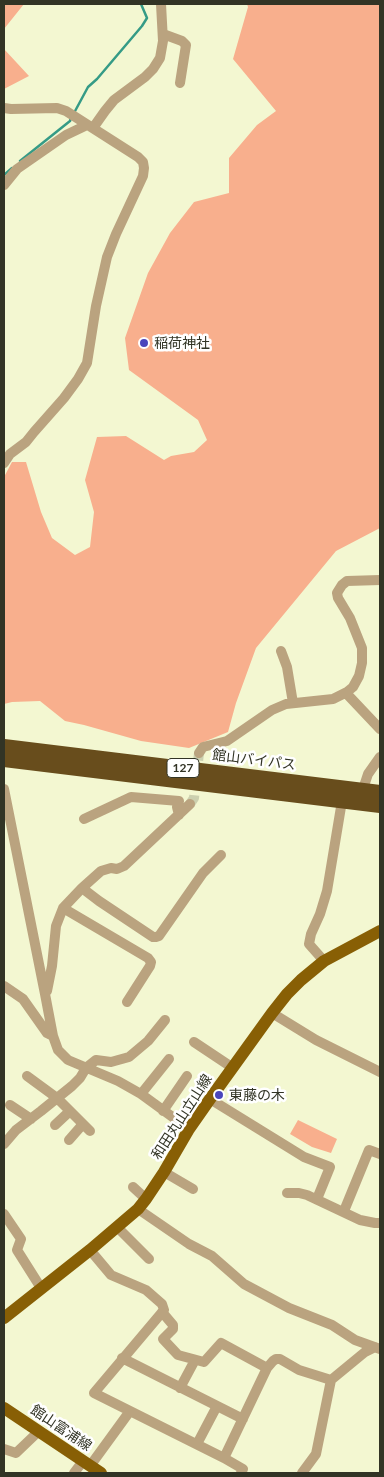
<!DOCTYPE html>
<html>
<head>
<meta charset="utf-8">
<style>
	body { margin:0 }
	#map { position:relative; width:384px; height:1477px; overflow:hidden; background:#f3f7d1; font-family:Lato,sans-serif }
	canvas { display:block }
	.frame { position:absolute; inset:0; border:5px solid #323425; pointer-events:none }
</style>
</head>
<body>
<div id="map">
<canvas width="384" height="1477"></canvas>
<div class="frame"></div>
</div>
<script>
const ctx = document.querySelector('canvas').getContext('2d');
ctx.lineJoin = 'round';
function paint(path, color) {
  ctx.fillStyle = color;
  ctx.fill(path, 'evenodd');
}
function poly(rows) {
  const path = new Path2D();
  for (const r of rows) {
    path.moveTo(r[0], r[1]);
    for (let i = 2; i < r.length; i += 2) path.lineTo(r[i], r[i + 1]);
  }
  return path;
}
function trace(path, color, width, dash) {
  ctx.strokeStyle = color;
  ctx.lineWidth = width;
  ctx.lineCap = dash ? 'butt' : 'round';
  ctx.setLineDash(dash || []);
  ctx.stroke(path);
}
function label(font, color, halo, rows, align = 'center') {
  ctx.font = font + ' Lato,"Noto Sans JP",sans-serif';
  ctx.lineWidth = 5;
  ctx.setLineDash([]);
  ctx.textBaseline = 'middle';
  ctx.strokeStyle = halo;
  ctx.fillStyle = color;
  for (const [text, x, y, turn = 0] of rows) {
    ctx.save();
    ctx.translate(x, y);
    ctx.rotate((+turn || 0) * Math.PI / 180);
    ctx.textAlign = isNaN(turn) ? turn : align;
    if (halo) ctx.strokeText(text, 0, 0);
    ctx.fillText(text, 0, 0);
    ctx.restore();
  }
}
paint(poly([
	[4,4,24,4,4,29],
	[247,4,380,4,380,528,336,551,256,648,236,703,228,732,189,748,141,741,84,725,65,721,40,701,12,702,4,704,4,477,12,462,26,462,41,512,52,538,75,555,90,547,94,512,85,480,97,437,126,436,164,460,171,456,194,452,207,440,198,420,129,370,125,338,148,273,170,233,194,202,229,193,229,158,257,125,276,111,233,59,248,7],
	[4,49,29,76,4,89],
	[298,1120,337,1139,331,1153,312,1147,290,1134]
]), '#f8af8d');
trace(poly([
	[74,113,88,87,97,79,142,26,147,18,141,4],
	[20,161,70,121,71,118],
	[4,175,12,168]
]), '#359b86', 2.5);
trace(poly([
	[190,804,194,798,199,753]
]), '#ccd0af', 10, [10, 5]);
trace(poly([
	[163,34,182,41,186,45,180,83],
	[4,108,11,109,57,108,66,111,138,157,143,162,144,168,143,176,116,234,107,257,96,306,87,363,78,379,64,398,34,432,26,442,10,454,4,463],
	[93,128,105,111,114,100,145,77,153,69,160,58,163,41,161,4],
	[4,185,17,169,66,135,87,125],
	[281,651,287,667,293,703],
	[346,693,380,729],
	[199,753,203,747,227,741,272,710,286,704,333,699,347,692,353,687,359,676,362,663,362,648,350,618,338,598,337,593,342,585,347,581,380,580],
	[4,789,45,994,53,1036,58,1050,68,1060,118,1081,141,1094,189,1129],
	[363,789,368,774,380,757],
	[84,819,131,797,179,801,177,807,179,815],
	[82,888,99,901,153,937,156,937,159,936,203,873,221,855],
	[63,908,148,958,151,962,150,966,127,1002],
	[324,961,309,944,311,934,320,914,327,891,342,801],
	[4,986,23,999,47,1033,53,1036],
	[47,991,52,966,56,926,63,908,82,888,101,871,111,868,117,869,124,866,190,804],
	[272,1013,316,1040,380,1072],
	[194,1042,233,1068],
	[27,1076,57,1098,90,1131],
	[141,1094,169,1059],
	[210,1099,304,1157,330,1167,317,1199],
	[10,1105,31,1119],
	[163,1111,187,1076],
	[55,1125,70,1111],
	[69,1140,83,1124],
	[4,1144,16,1130,41,1111,72,1086,80,1078,86,1068,96,1060,111,1062,129,1057,148,1041,165,1020],
	[164,1172,193,1189],
	[133,1187,146,1199],
	[287,1193,299,1193,307,1195,360,1220,375,1223,380,1223],
	[138,1209,189,1244,212,1256,244,1284,289,1308,332,1325,355,1340,380,1349],
	[344,1211,369,1150,380,1154],
	[4,1214,21,1239,17,1250,41,1288],
	[117,1227,149,1259],
	[90,1250,111,1275,146,1290,162,1304,164,1310,94,1393,224,1458,243,1469,241,1473],
	[162,1312,173,1325,173,1329,163,1339,178,1355,204,1362,221,1343,267,1368],
	[122,1358,243,1419],
	[180,1388,195,1360],
	[197,1444,217,1406],
	[4,1449,16,1453,39,1431],
	[224,1458,267,1368,273,1361,276,1359,280,1359,299,1370,331,1380],
	[90,1466,130,1411],
	[74,1473,83,1461],
	[302,1473,316,1454,331,1380,365,1352,375,1347]
]), '#baa37f', 10);
trace(poly([
	[4,1318,90,1250,138,1209,146,1199,164,1172,189,1129,210,1099,272,1013,287,994,301,980,324,961,380,931],
	[4,1408,101,1473]
]), '#885f05', 12);
trace(poly([
	[4,746,380,792],
	[4,760,380,806]
]), '#684d1c', 14);
for (const [x, y, r, color] of [
	[144,343,5,"#4a46bc"],
	[219,1095,5,"#4a46bc"]
]) {
  const dot = new Path2D();
  dot.arc(x, y, r, 0, 2 * Math.PI);
  ctx.fillStyle = color;
  ctx.fill(dot);
  trace(dot, '#fff', 2);
}
for (const [x, y, w] of [
	[183,768,32]
]) {
  const box = new Path2D();
  box.roundRect(x - w / 2, y - 9.5, w, 19, 4);
  ctx.fillStyle = '#fff';
  ctx.fill(box);
  trace(box, '#323425', 1);
}
label('bold 12px', '#323425', null, [
	["127",183,768]
]);
label('14px', '#323425', '#fff', [
	["稲荷神社",154,343],
	["東藤の木",229,1095]
], 'left');
label('14px', '#323425', '#fff', [
	["館山バイパス",254,760,7],
	["和田丸山立山線",182,1117,-57],
	["館山富浦線",61,1428,34]
]);
</script>
</body>
</html>
